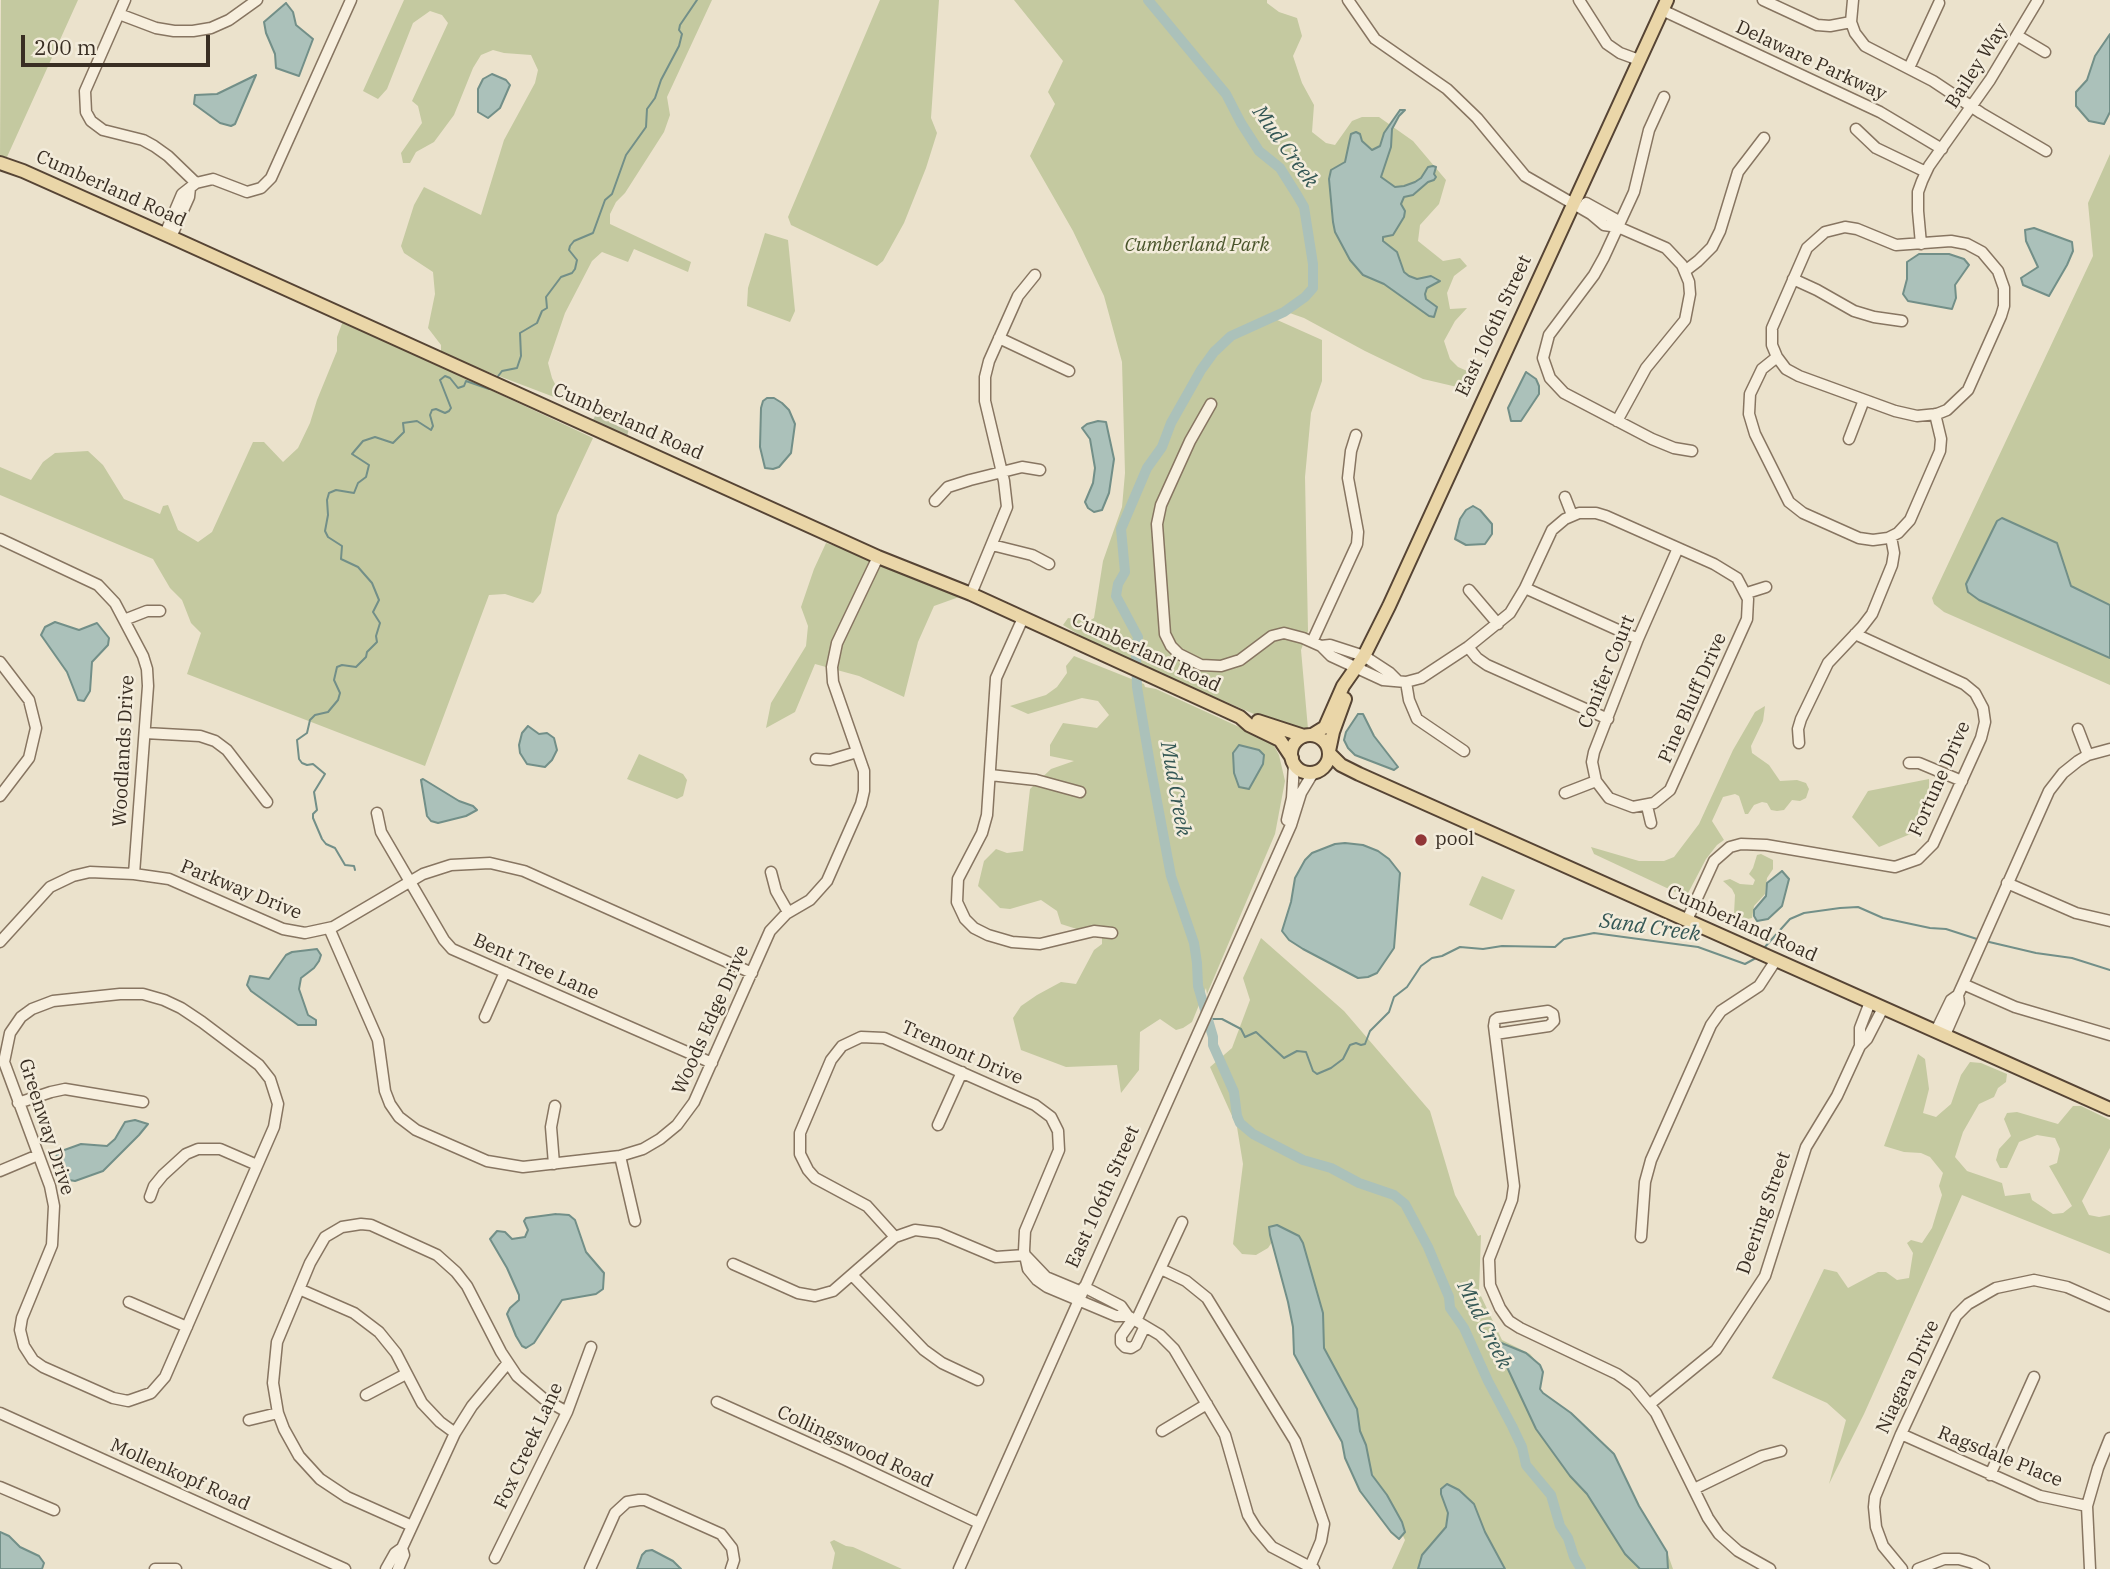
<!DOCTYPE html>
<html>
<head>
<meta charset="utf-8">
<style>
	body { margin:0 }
	#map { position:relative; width:2110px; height:1569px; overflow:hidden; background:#ebe2cc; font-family:"IBM Plex Serif",serif }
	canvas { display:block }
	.scale { position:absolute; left:21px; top:35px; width:189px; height:32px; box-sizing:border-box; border:4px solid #392e23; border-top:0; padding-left:9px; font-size:21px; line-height:24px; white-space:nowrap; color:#392e23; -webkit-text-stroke:5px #f3ecdb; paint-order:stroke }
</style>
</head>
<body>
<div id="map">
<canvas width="2110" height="1569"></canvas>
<div class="scale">200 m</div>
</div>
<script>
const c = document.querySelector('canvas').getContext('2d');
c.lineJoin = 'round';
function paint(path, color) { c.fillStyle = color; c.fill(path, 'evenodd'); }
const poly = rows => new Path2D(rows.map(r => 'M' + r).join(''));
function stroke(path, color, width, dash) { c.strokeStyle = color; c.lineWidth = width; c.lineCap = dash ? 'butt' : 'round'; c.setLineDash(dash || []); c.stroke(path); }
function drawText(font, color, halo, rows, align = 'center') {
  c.font = font + ' "IBM Plex Serif",serif'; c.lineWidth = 5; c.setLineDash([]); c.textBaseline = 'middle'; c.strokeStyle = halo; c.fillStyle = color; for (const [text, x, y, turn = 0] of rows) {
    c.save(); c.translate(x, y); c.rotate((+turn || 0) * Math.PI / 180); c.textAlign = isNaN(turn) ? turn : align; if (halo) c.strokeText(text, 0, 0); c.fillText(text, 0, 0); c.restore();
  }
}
const green = poly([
	[1,0,78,0,7,157,0,156],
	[404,0,712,0,667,97,670,115,664,132,625,193,616,202,610,214,610,224,691,262,688,272,634,249,628,262,602,252,592,261,565,313,548,363,552,378,561,396,575,405,441,354,441,345,428,328,435,294,433,272,404,253,401,246,414,205,424,187,481,215,504,140,535,83,538,70,531,55,504,53,493,50,481,55,473,68,454,115,434,142,416,152,410,163,403,163,401,153,422,123,418,106,412,101,448,23,442,15,430,11,413,23,387,89,378,99,363,91],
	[880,0,939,0,931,118,937,133,926,168,904,223,883,261,877,266,791,225,788,217],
	[1014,0,1267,0,1267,3,1279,12,1297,18,1302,36,1293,56,1302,83,1314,105,1312,132,1326,143,1335,145,1352,121,1362,117,1379,117,1413,141,1446,180,1439,204,1420,225,1418,241,1443,261,1460,258,1467,266,1454,276,1447,293,1450,309,1467,308,1455,321,1444,341,1450,359,1458,367,1472,373,1470,390,1423,379,1365,351,1304,318,1284,311,1275,319,1322,340,1322,381,1311,413,1305,477,1308,631,1301,650,1308,729,1291,730,1101,648,1063,625,1068,618,1089,621,1094,618,1103,561,1122,507,1125,473,1122,362,1104,296,1073,231,1030,156,1055,104,1048,92,1063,61],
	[2110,154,2110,685,1944,612,1934,604,1932,598,2093,256,2088,203],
	[765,233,788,240,795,311,790,322,747,306,748,288],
	[343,321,593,438,557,515,541,593,533,603,505,594,489,595,425,766,187,674,201,633,191,623,182,600,170,588,153,559,0,495,0,467,31,480,43,462,55,453,88,451,103,465,124,499,160,514,163,506,168,505,178,530,198,542,212,532,253,442,264,442,283,462,298,448,310,423,317,400,337,351,337,337],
	[826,543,861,554,905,575,959,597,934,606,918,642,904,697,859,676,815,664,795,712,766,728,771,703,806,646,808,626,801,607,814,569],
	[1074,656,1144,684,1145,687,1156,689,1272,742,1279,755,1285,781,1275,834,1207,994,1206,988,1192,1022,1183,1028,1176,1030,1160,1019,1140,1032,1139,1070,1121,1093,1117,1065,1066,1067,1021,1050,1013,1018,1021,1006,1037,995,1061,982,1076,984,1094,950,1102,944,1102,937,1061,924,1057,911,1041,900,1010,909,1000,908,978,886,984,861,996,849,1007,853,1023,851,1030,789,1051,769,1074,761,1050,756,1050,745,1063,723,1097,728,1109,715,1098,701,1082,698,1028,714,1010,706,1046,695,1057,687,1067,673,1066,666],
	[1765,706,1763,721,1751,746,1752,753,1769,765,1780,781,1797,780,1806,783,1809,789,1806,798,1800,801,1792,800,1784,810,1777,811,1771,810,1767,803,1762,802,1754,805,1748,814,1745,814,1739,796,1735,794,1723,797,1712,821,1724,840,1717,845,1706,859,1686,897,1594,854,1591,847,1639,861,1664,861,1674,857,1699,824,1733,750,1755,712],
	[639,754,683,774,687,780,683,796,677,799,627,779],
	[1929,779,1929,807,1913,833,1879,847,1852,817,1868,791],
	[1761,854,1773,860,1773,869,1767,878,1765,894,1754,906,1752,918,1743,920,1734,914,1735,895,1732,889,1723,881,1730,879,1740,884,1753,885,1755,880,1749,874,1753,868,1757,855],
	[1482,876,1515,890,1502,920,1469,905],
	[1261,938,1344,1011,1430,1111,1455,1195,1478,1236,1481,1235,1479,1292,1502,1340,1530,1354,1542,1368,1540,1389,1543,1393,1571,1413,1614,1454,1639,1506,1667,1552,1673,1569,1392,1569,1405,1540,1306,1338,1276,1236,1268,1248,1256,1255,1242,1254,1233,1244,1243,1164,1237,1127,1210,1067,1232,1048,1250,1000,1243,978],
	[1918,1054,1925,1059,1929,1089,1923,1113,1936,1117,1951,1104,1961,1075,1970,1062,1981,1063,2007,1074,2006,1082,1998,1088,1994,1097,1979,1104,1963,1132,1955,1157,1967,1171,2002,1183,2005,1196,2030,1193,2032,1200,2053,1214,2063,1213,2072,1206,2049,1166,2057,1163,2060,1149,2055,1138,2037,1135,2019,1142,2007,1168,2000,1168,1996,1160,1999,1149,2011,1136,2004,1119,2007,1113,2017,1112,2058,1124,2073,1106,2081,1106,2110,1120,2110,1148,2082,1201,2089,1215,2099,1217,2110,1215,2110,1254,1962,1195,1864,1414,1829,1484,1846,1420,1827,1403,1772,1378,1824,1269,1837,1272,1848,1288,1878,1272,1886,1272,1897,1280,1909,1278,1913,1253,1907,1243,1911,1240,1922,1243,1932,1228,1942,1195,1939,1186,1943,1173,1930,1157,1921,1153,1904,1152,1884,1146],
	[834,1540,846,1546,853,1547,902,1569,832,1569,835,1553,830,1542]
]);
const cemetery = poly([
	[601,404,631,418,627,437,592,422]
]);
const water = poly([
	[286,3,293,12,296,25,313,39,299,76,276,68,275,54,266,33,264,22,286,3],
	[2110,34,2110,112,2104,124,2089,121,2076,106,2076,92,2087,80,2095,56,2110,34],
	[492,74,506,80,510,85,500,108,488,118,478,112,478,89,483,79,492,74],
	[256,75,235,124,231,126,220,123,194,104,195,95,217,94,256,75],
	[1400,110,1405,110,1399,116,1392,129,1391,147,1381,177,1395,187,1404,186,1415,182,1421,178,1428,167,1433,166,1436,167,1434,174,1436,177,1434,180,1428,182,1413,195,1404,197,1401,204,1405,211,1404,217,1393,235,1383,237,1383,241,1397,252,1404,272,1409,276,1417,279,1431,276,1440,281,1427,288,1425,294,1426,299,1437,307,1434,317,1429,316,1384,284,1363,275,1350,260,1335,232,1333,222,1329,179,1331,170,1345,162,1351,134,1356,132,1360,134,1362,141,1372,150,1380,146,1384,133,1400,110],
	[2034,228,2072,242,2073,251,2067,265,2049,296,2023,285,2021,278,2038,267,2026,241,2025,230,2034,228],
	[1919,254,1949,254,1964,259,1969,265,1955,285,1956,298,1952,309,1908,301,1903,294,1907,279,1907,262,1919,254],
	[1526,372,1536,379,1539,386,1539,394,1521,421,1511,421,1508,408,1526,372],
	[767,398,774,398,782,403,789,410,795,424,791,453,779,467,773,469,765,468,760,447,761,408,763,401,767,398],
	[1098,421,1106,422,1114,459,1109,493,1102,510,1094,512,1088,508,1085,502,1093,483,1095,468,1090,439,1082,428,1087,424,1098,421],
	[1473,506,1480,510,1492,524,1492,534,1485,544,1466,545,1455,539,1460,519,1466,510,1473,506],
	[2002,518,2057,543,2071,586,2110,605,2110,658,1979,600,1968,592,1966,584,1997,521,2002,518],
	[55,622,79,630,97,623,109,638,108,645,92,662,90,691,84,701,78,700,67,672,41,635,45,627,55,622],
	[1358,714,1363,714,1374,736,1398,767,1394,770,1355,755,1348,748,1344,740,1346,732,1358,714],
	[528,726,539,734,547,733,554,738,557,750,552,760,545,767,527,764,520,753,519,745,522,733,528,726],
	[1239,745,1259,750,1264,755,1263,764,1249,789,1239,787,1234,773,1233,753,1239,745],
	[423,779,459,801,473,806,477,810,466,816,438,823,431,821,427,816,421,780,423,779],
	[1345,843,1363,845,1378,851,1389,859,1400,873,1394,948,1377,973,1368,977,1358,978,1303,949,1289,940,1282,931,1291,902,1295,878,1305,860,1312,853,1335,844,1345,843],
	[1782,871,1789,879,1782,906,1768,919,1757,921,1754,916,1754,910,1766,896,1767,883,1782,871],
	[317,949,321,955,319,961,314,968,301,978,299,989,308,1015,316,1020,316,1025,298,1025,251,991,247,985,250,976,269,979,286,955,292,952,317,949],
	[135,1120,148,1124,139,1135,103,1171,75,1181,69,1180,61,1175,56,1153,81,1144,107,1146,115,1139,125,1122,135,1120],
	[556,1214,569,1215,575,1220,586,1252,604,1273,603,1289,596,1294,562,1300,534,1343,526,1348,522,1346,516,1336,507,1314,510,1308,519,1300,519,1295,507,1268,490,1239,497,1231,505,1232,512,1239,525,1237,528,1230,524,1221,526,1218,556,1214],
	[1277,1225,1299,1236,1303,1243,1323,1313,1324,1348,1357,1409,1360,1431,1366,1445,1372,1475,1387,1495,1402,1522,1405,1532,1399,1539,1391,1532,1360,1491,1345,1458,1342,1442,1294,1354,1293,1327,1288,1302,1270,1235,1269,1227,1277,1225],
	[1499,1342,1526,1353,1540,1365,1543,1372,1540,1389,1543,1393,1571,1413,1614,1454,1639,1506,1667,1552,1668,1569,1640,1569,1625,1554,1587,1494,1570,1476,1536,1429,1499,1350,1499,1342],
	[1447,1484,1459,1490,1474,1504,1485,1532,1505,1569,1418,1569,1422,1555,1446,1527,1448,1513,1441,1494,1441,1489,1447,1484],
	[0,1532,9,1536,20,1547,39,1556,44,1563,42,1569,0,1569,0,1532],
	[652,1550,673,1561,681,1569,637,1569,642,1555,646,1551,652,1550]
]);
const stream = poly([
	[496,379,502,371,517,368,521,356,520,333,537,323,542,311,547,308,546,297,561,277,572,273,575,269,577,260,569,250,570,246,574,241,593,233,605,200,612,194,626,155,646,127,647,109,655,98,661,80,679,46,682,34,679,30,680,25,697,0],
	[355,870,354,866,345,865,335,848,326,844,322,839,313,818,313,814,317,810,314,792,325,774,313,764,307,765,302,763,299,759,297,740,307,733,310,720,315,715,328,712,338,700,340,693,334,680,337,667,342,665,356,667,366,657,367,652,377,642,376,636,380,623,373,612,379,600,372,583,358,567,341,559,342,546,328,537,325,531,328,515,327,500,329,493,336,490,354,493,358,483,366,477,369,465,352,454,363,441,375,437,393,443,404,432,403,423,417,421,431,430,433,426,430,415,432,410,436,409,445,413,449,411,451,408,440,380,445,376,450,378,458,388,464,386,466,381,489,389,491,387],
	[1985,941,2036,953,2072,958,2110,970],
	[1764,948,1790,919,1804,913,1840,908,1858,907,1883,918,1930,928,1946,929,1980,940],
	[1208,1019,1222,1019,1241,1029,1245,1037,1256,1032,1284,1058,1297,1051,1306,1052,1313,1071,1317,1074,1331,1068,1343,1059,1350,1045,1356,1043,1361,1045,1365,1044,1370,1031,1389,1012,1394,997,1407,987,1421,966,1432,958,1442,956,1460,947,1483,949,1502,946,1555,947,1564,939,1594,933,1698,947,1745,964,1756,958]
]);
const river = poly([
	[1148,0,1226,94,1241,123,1259,151,1280,168,1297,195,1304,207,1313,264,1313,288,1305,297,1284,312,1231,336,1214,352,1201,370,1171,423,1162,447,1147,468,1121,529,1125,572,1118,584,1116,596,1138,637,1136,655,1137,687,1150,764,1171,876,1194,943,1197,963,1198,986,1213,1037,1213,1045,1234,1092,1237,1116,1240,1123,1253,1134,1303,1160,1331,1168,1359,1183,1394,1195,1405,1204,1428,1247,1449,1297,1450,1308,1464,1328,1488,1381,1512,1426,1522,1447,1526,1465,1551,1495,1560,1526,1568,1538,1574,1557,1581,1569]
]);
const minor = poly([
	[125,0,85,91,86,112,91,121,103,130,143,140,154,146,168,156,196,183],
	[1348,0,1375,39,1447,89,1477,118,1525,176,1591,214,1604,225,1618,227,1666,248,1682,265,1689,282,1690,294,1685,320,1646,368,1617,421],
	[1579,0,1607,44,1620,53,1639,60],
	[1763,0,1817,25,1830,26,1851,22],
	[1853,0,1851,22,1855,33,1865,46,1933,81,1981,113,2046,151],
	[1662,10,1880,112,1942,149],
	[119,14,156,28,174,31,193,31,211,28,229,20,257,0],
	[2018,36,2045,52],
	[1909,68,1939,3],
	[1664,97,1649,130,1634,192,1604,257,1594,275,1549,335,1543,358,1550,378,1564,393,1652,439,1674,448,1692,451],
	[1856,129,1876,148,1926,172],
	[1586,203,1615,219,1618,227],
	[1845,227,1857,229,1896,245,1951,241,1967,244,1982,252,1998,271,2004,288,2004,306,2001,316,1968,390,1947,410,1937,414,1917,416,1895,411,1799,376,1786,369,1777,357,1772,345,1772,328,1807,248,1825,232,1845,227],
	[165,234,182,194,196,183,213,179,247,192,261,188,271,178,351,0],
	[171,237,189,197,190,188],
	[1921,244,1918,211,1918,192,1922,181,1929,166,1990,80,2038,0],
	[1685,271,1698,261,1712,247,1720,231,1738,172,1764,138],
	[1793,279,1817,290,1854,311,1874,317,1902,321],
	[999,338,1069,371],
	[1777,357,1762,369,1750,394,1749,414,1755,434,1789,502,1803,513,1859,538,1873,540,1888,538,1898,533,1910,520,1940,451,1941,439,1935,414],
	[1211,404,1190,441,1161,505,1157,524,1165,634,1171,646,1179,654,1201,665,1221,666,1240,660,1272,636,1284,633,1303,638,1321,646,1331,656,1383,680,1406,682,1421,678,1468,647,1510,613,1525,588,1552,530,1565,519,1579,513,1596,513,1606,516,1714,564,1737,578,1748,599,1747,619,1670,790,1654,803,1633,807,1609,798,1596,781],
	[1849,439,1864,400],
	[1565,497,1572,515],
	[935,501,948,487,970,480,1022,467,1040,470],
	[0,539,98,585,115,603,143,656,147,669,148,686,134,874],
	[992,545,1032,555,1049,564],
	[1525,588,1638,639],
	[1469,590,1498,624],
	[1747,593,1766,587],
	[971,594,1007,507,1004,481,985,401,985,377,989,361,1018,296,1035,275],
	[1023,618,996,678,987,815,982,833,958,879,957,902,965,919,974,928,988,935,1012,942,1040,944,1094,931,1112,933],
	[124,620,147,611,160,611],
	[1312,642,1357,544,1358,532,1348,478,1351,451,1356,435],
	[1321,646,1330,645,1364,656,1390,673,1398,681],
	[1468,647,1477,658,1487,665,1608,719],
	[0,662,29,700,36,728,29,758,0,796],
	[1406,682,1409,700,1417,719,1464,751],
	[2078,729,2088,755],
	[145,733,200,736,215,741,227,750,267,802],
	[1799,743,1798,729,1801,719,1828,663,1862,627,1872,614,1892,565,1894,553,1891,537],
	[816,759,830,760,857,752],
	[1909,763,1919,763,1962,781],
	[990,775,1036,780,1080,792],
	[1565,793,1596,781,1592,762,1594,752,1638,639,1678,548],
	[1647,806,1651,823],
	[377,813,381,832,444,940,452,949,712,1063],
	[1287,820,1292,798,1294,764],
	[771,872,776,891,788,912],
	[2007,883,2076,913,2110,921],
	[1687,920,1714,861,1730,847,1741,844,1766,845,1895,867,1918,859,1933,844,1981,738,1985,722,1983,708,1975,693,1964,684,1855,634],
	[329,928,378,1040,385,1091,390,1104,399,1117,416,1130,487,1161,523,1167,620,1156,643,1149,660,1139,677,1125,694,1102,770,931,786,914,810,900,827,881,861,804,864,791,864,771,833,682,832,667,837,643,878,557],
	[0,942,50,887,73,876,90,872,134,874,169,879,283,929,305,933,333,927,423,874,451,865,490,863,524,871,752,973],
	[1963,984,2015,1007,2110,1035],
	[120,994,143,994,164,1000,181,1008,202,1022,259,1065,270,1079,278,1104,274,1127,165,1377,151,1393,128,1401,113,1398,43,1367,33,1360,24,1346,20,1330,22,1318,52,1245,54,1206,50,1186,4,1062,10,1033,21,1017,32,1009,53,1001,120,994],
	[485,1017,505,972],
	[1936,1031,1951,1000,1958,995],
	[1495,1034,1549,1026,1554,1021,1553,1014,1548,1011,1498,1018,1495,1020,1494,1026,1514,1186,1512,1200,1489,1259,1490,1285,1500,1308,1509,1321,1520,1328,1617,1374,1634,1386,1656,1413,1708,1518,1719,1534,1738,1551,1770,1569],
	[1945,1035,1959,1003,1958,995,1963,984,2049,791,2063,773,2078,761,2088,755,2110,749],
	[1860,1046,1860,1028,1870,1002],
	[18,1103,51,1092,65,1089,143,1102],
	[938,1125,962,1072],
	[620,1156,635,1221],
	[554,1164,551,1127,555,1106],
	[0,1171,38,1155],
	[150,1197,154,1186,163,1175,186,1154,198,1149,220,1149,257,1165],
	[895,1237,867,1206,815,1178,808,1170,800,1154,800,1133,831,1060,842,1046,861,1037,884,1038,1035,1105,1051,1117,1058,1131,1059,1150,1025,1231,1024,1251,1028,1269,1037,1280,1047,1287,1116,1316,1128,1316],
	[1641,1237,1645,1182,1651,1160,1711,1025,1721,1011,1759,986,1776,960],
	[1025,1255,1046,1277,1082,1292],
	[733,1264,798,1293,815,1296,833,1291,895,1237,915,1230,939,1233,996,1257,1025,1255],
	[1161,1269,1186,1281,1207,1298,1295,1441,1324,1524,1321,1541,1310,1567],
	[853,1276,924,1350,942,1363,978,1380],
	[1084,1287,1121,1306,1128,1316,1160,1335,1174,1349,1225,1435,1248,1515,1256,1528,1272,1547,1314,1569],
	[299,1289,354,1313,379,1332,396,1353,422,1403,440,1422,455,1433],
	[129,1302,187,1327],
	[1133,1319,1121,1336,1121,1343,1125,1347,1131,1348,1136,1345,1145,1326],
	[1136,1321,1182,1222],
	[366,1395,406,1374],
	[717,1402,846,1460,979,1523],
	[1650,1404,1716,1350,1765,1276,1806,1147,1837,1096,1860,1046,1867,1039,1883,1008],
	[0,1413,345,1569],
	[249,1420,278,1413],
	[1162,1431,1207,1404],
	[1901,1434,2040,1496,2087,1506],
	[1990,1475,2034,1377],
	[0,1487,54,1510],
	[1694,1489,1762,1456,1781,1451],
	[412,1526,347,1497,320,1479,299,1456,284,1429,278,1413,273,1383,277,1342,310,1263,325,1237,342,1227,361,1224,371,1225,437,1255,456,1272,467,1286,501,1352,517,1376,544,1399,567,1412],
	[495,1558,567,1412,591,1347],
	[155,1569,176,1569],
	[386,1569,395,1553,402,1548,455,1433,472,1406,507,1364],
	[398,1569,404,1555,402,1548],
	[590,1569,615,1513,627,1502,639,1500,645,1500,721,1534,732,1548,734,1560,731,1569],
	[959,1569,1291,825,1301,793,1313,773],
	[1902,1569,1883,1546,1876,1527,1874,1507,1875,1497,1901,1434,1956,1316,1968,1304,1996,1288,2034,1280,2067,1287,2110,1306],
	[1918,1569,1944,1559,1959,1559,1973,1563,1984,1569],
	[2090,1569,2087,1506,2098,1468,2110,1438]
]);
const major = poly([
	[0,163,23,171,171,237,878,557,971,594,1240,717,1249,725,1280,740,1292,758],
	[1258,721,1304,736],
	[1312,735,1325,727,1343,686,1364,656,1389,606,1667,0],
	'1291 754a19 19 0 1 1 38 0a19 19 0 1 1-38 0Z',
	[1329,751,1333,732,1345,699],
	[1329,753,1341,765,1359,774,2110,1109]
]);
const markers = [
	[1421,840,7,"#913637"]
];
const streetNames = [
	["Delaware Parkway",1811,61,25],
	["Bailey Way",1977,66,-57],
	["Cumberland Road",111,189,24],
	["East 106th Street",1494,326,-65],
	["Cumberland Road",628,422,24],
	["Cumberland Road",1146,653,25],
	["Conifer Court",1607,672,-68],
	["Pine Bluff Drive",1693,698,-66],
	["Woodlands Drive",124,751,-87],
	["Fortune Drive",1940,779,-66],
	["Parkway Drive",241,890,22],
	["Cumberland Road",1742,924,24],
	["Bent Tree Lane",536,967,24],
	["Woods Edge Drive",711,1020,-66],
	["Tremont Drive",962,1053,24],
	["Greenway Drive",46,1127,72],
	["East 106th Street",1103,1197,-66],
	["Deering Street",1764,1213,-71],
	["Niagara Drive",1908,1377,-65],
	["Fox Creek Lane",529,1446,-65],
	["Collingswood Road",855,1447,25],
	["Ragsdale Place",2000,1457,22],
	["Mollenkopf Road",180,1475,24]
];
const parkNames = [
	["Cumberland Park",1197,246]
];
const poiNames = [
	["pool",1435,840]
];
const waterNames = [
	["Mud Creek",1285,147,54],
	["Mud Creek",1175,789,80],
	["Sand Creek",1650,928,8],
	["Mud Creek",1484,1325,63]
];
paint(green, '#c4c9a0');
paint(cemetery, '#bbbf9e');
paint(water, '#abc1ba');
stroke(water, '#728f88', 2);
stroke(stream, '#728f88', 2);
stroke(river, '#abc1ba', 10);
stroke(minor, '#877561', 13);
stroke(major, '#564434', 16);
stroke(minor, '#f7efde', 10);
stroke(major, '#ead6a8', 12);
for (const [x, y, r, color] of markers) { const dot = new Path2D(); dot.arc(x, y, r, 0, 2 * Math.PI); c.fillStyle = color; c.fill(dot); stroke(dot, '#f3ecdb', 2.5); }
drawText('19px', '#392e23', '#f3ecdb', streetNames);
drawText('italic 19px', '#49542b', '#f3ecdb', parkNames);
drawText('19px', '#392e23', '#f3ecdb', poiNames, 'left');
drawText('italic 21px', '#345755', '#f3ecdb', waterNames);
</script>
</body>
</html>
